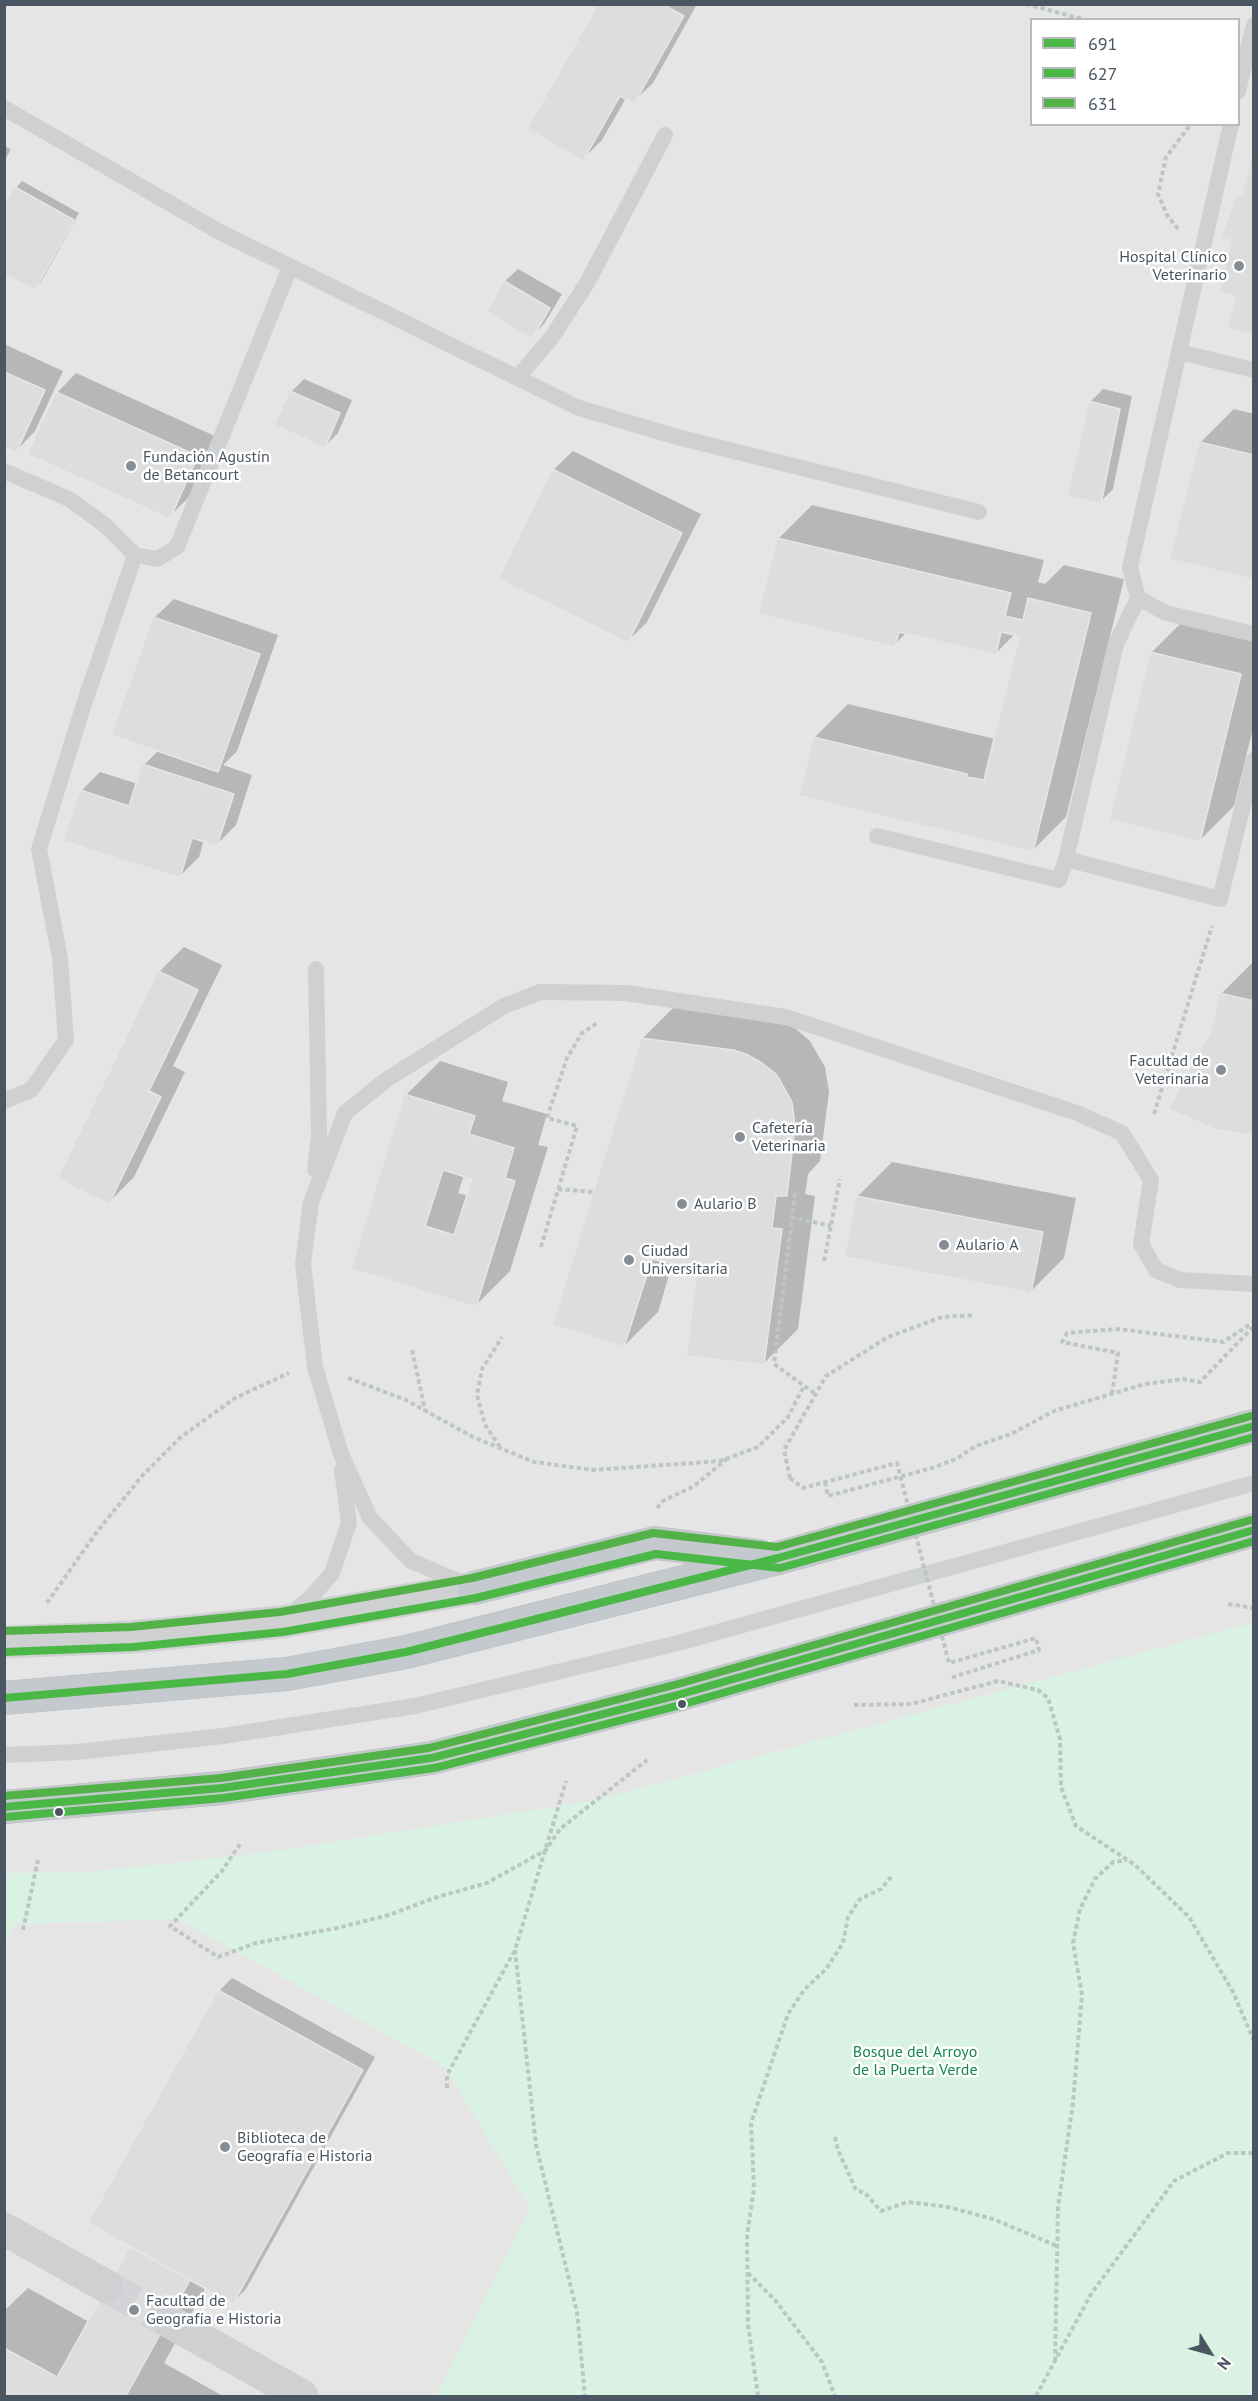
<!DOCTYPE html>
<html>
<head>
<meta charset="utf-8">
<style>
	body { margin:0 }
	#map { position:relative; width:1258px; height:2401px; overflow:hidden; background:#f4f4f4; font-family:"PT Sans",sans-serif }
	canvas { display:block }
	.frame { position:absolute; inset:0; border:6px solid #4a5661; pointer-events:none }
	.legend { position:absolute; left:1030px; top:18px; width:210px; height:108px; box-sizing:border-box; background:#fff; border:2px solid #b7bbc0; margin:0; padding:8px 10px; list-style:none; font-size:18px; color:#4a5661 }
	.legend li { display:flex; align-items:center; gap:12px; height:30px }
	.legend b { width:30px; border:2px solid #b7bbc0 }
	.north { position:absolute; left:1180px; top:2323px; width:60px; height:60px; -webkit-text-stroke:4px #fff; paint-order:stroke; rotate:127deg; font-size:16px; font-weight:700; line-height:24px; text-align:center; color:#4a5661 }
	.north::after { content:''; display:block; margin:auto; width:21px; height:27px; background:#4a5661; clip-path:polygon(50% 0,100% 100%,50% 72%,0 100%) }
</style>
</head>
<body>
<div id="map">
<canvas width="1258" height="2401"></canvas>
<div class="frame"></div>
<ul class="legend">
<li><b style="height:8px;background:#4ab747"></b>691</li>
<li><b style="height:8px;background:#4ab747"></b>627</li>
<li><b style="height:8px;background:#53b247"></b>631</li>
</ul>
<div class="north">N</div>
</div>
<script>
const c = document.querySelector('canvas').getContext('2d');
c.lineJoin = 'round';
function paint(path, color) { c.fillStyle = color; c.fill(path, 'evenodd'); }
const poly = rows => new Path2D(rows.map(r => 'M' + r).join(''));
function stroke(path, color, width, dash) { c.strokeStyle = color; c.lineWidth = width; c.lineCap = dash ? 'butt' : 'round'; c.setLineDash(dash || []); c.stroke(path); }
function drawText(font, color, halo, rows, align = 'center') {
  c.font = font + ' "PT Sans",sans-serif'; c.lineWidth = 5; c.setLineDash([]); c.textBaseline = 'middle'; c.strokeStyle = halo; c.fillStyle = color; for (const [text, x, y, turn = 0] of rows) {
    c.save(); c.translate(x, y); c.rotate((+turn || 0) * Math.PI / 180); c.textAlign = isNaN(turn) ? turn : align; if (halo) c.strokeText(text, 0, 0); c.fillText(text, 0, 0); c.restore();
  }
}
const education = poly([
	[5,5,1253,5,1253,2396,5,2396],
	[1032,20,1238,20,1238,124,1032,124]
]);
const green = poly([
	[1253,1623,1253,2396,440,2396,437,2394,530,2208,445,2067,178,1919,16,1924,5,1944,5,1873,88,1872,256,1854,593,1801]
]);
const shadow = poly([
	[600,4,697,4,653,83,633,102,626,98,602,140,583,159],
	[4,146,11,149,4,161],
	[22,181,79,213,41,282,34,289,16,188],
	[518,269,562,294,544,324,531,337,488,311,505,281],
	[4,344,63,371,35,431,16,451,4,446],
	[76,373,217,437,188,498,169,517,57,393],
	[304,379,352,400,338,433,325,446,276,425,291,392],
	[1103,389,1132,396,1113,489,1100,502,1090,402],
	[1234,409,1254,414,1254,578,1200,443],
	[573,451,701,514,647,622,628,641,553,470],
	[812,505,1044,560,1038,582,1045,584,1064,565,1124,579,1066,817,1032,851,814,738,848,704,995,739,1020,635,1015,634,996,653,907,632,894,645,778,539],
	[174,599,278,635,237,751,223,765,252,775,236,825,217,844,204,840,199,857,179,877,81,791,100,772,138,784,144,765,159,750,154,618],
	[1185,619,1254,636,1254,724,1234,806,1200,840,1151,653],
	[184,947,222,965,173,1066,185,1072,134,1177,109,1202,59,1178,159,972],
	[1254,961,1254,1134,1212,1032,1221,994],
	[676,1005,768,1016,796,1029,810,1041,825,1067,829,1092,820,1161,808,1174,805,1194,815,1196,798,1329,764,1363,699,1268,673,1262,658,1312,624,1346,642,1039],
	[440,1061,508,1082,502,1101,547,1114,538,1145,548,1147,510,1271,476,1305,353,1268,406,1095],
	[464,1175,474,1178,468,1196,458,1193],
	[892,1162,1076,1198,1064,1258,1030,1292,846,1256,858,1196],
	[232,1978,375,2057,246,2289,233,2302,206,2287,164,2363,223,2396,4,2396,4,2311,28,2288,89,2322,131,2247,219,1991]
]);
const building = poly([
	[598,4,662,4,684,16,634,104,620,96,583,161,527,129,598,4],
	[1254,147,1254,335,1227,328,1235,296,1219,292,1231,241,1220,238,1237,194,1242,194,1254,147],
	[15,187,74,220,35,290,4,274,4,205,15,187],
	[504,281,550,308,532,339,486,312,504,281],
	[4,372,45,390,16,453,4,447,4,372],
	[290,391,340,413,325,448,274,425,290,391],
	[56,392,198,456,170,519,27,454,56,392],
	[1089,401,1120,409,1101,504,1067,496,1089,401],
	[1199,442,1254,455,1254,580,1169,559,1199,442],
	[552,469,682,533,628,643,498,579,552,469],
	[777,538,1011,593,1005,616,1023,620,1028,598,1091,613,1033,852,799,796,813,737,967,774,967,777,984,780,1019,636,1001,632,996,655,899,632,895,647,758,614,777,538],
	[153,617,260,654,218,772,111,735,153,617],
	[1150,652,1241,674,1200,842,1109,820,1150,652],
	[142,764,234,794,217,846,192,838,180,878,63,841,80,790,129,806,142,764],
	[158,971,198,990,149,1091,161,1097,109,1204,57,1179,158,971],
	[1219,993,1254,1001,1254,1136,1214,1129,1168,1109,1211,1031,1219,993],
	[641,1038,733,1050,746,1054,762,1063,777,1075,792,1102,795,1127,787,1196,776,1196,772,1228,782,1229,764,1365,686,1356,697,1269,652,1259,624,1347,552,1325,641,1038],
	[404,1094,475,1116,469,1134,514,1148,505,1178,515,1181,476,1307,351,1269,404,1094],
	[443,1170,472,1179,454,1235,425,1226,443,1170],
	[856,1196,1043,1232,1031,1293,844,1257,856,1196],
	[218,1990,363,2070,233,2304,88,2223,218,1990],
	[130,2246,190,2280,126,2396,4,2396,4,2348,57,2377,130,2246]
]);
const minorTunnel = poly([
	[106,2286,170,2322]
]);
const path = poly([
	[1026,4,1086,20],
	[1178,229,1167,215,1158,194,1166,157,1191,124],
	[1154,1114,1212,926],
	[558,1189,593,1192],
	[795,1193,774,1364,814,1393],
	[791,1217,831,1226],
	[541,1247,577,1126,547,1118,567,1058,582,1033,599,1022],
	[824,1261,840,1179],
	[412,1350,425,1410],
	[348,1378,406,1400,473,1437,534,1462,593,1470,720,1461,758,1447,788,1417,804,1386],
	[1112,1394,1118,1353,1062,1342,1067,1333,1118,1329,1223,1342,1254,1322],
	[500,1447,485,1425,477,1395,482,1369,502,1337],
	[790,1478,784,1450,826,1376,888,1337,942,1317,975,1315],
	[825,1482,828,1496,932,1468,956,1459,976,1446,1011,1434,1054,1411,1145,1384,1183,1379,1200,1382,1254,1326],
	[657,1508,663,1501,694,1486,728,1458],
	[47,1603,96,1533,143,1475,181,1437,235,1398,289,1373],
	[1228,1604,1254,1608],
	[854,1705,911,1704,998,1681,1038,1690,1048,1698,1060,1739,1061,1787,1076,1826,1135,1865,1189,1917,1233,1992,1254,2041],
	[240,1844,222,1871,170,1926,218,1957,256,1943,337,1928,389,1915,434,1898,487,1883,546,1850,560,1829,647,1760],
	[23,1930,38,1860],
	[515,1950,536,2145,577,2312,585,2396],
	[447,2088,447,2075,515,1950,566,1781],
	[835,2137,838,2150,856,2190,865,2193,881,2211,908,2202,948,2207,993,2219,1057,2246],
	[748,2273,775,2300,822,2362,835,2396],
	[1055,2361,1058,2207,1073,2103,1082,1995,1073,1943,1080,1909,1095,1879,1113,1862,1127,1860],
	[758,2396,748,2325,747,2236,754,2188,751,2123,788,2014,804,1990,826,1969,843,1943,848,1917,860,1899,881,1889,892,1876],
	[1036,2396,1091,2294,1174,2181,1228,2153,1254,2153]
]);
const service = poly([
	[1238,91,1254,25],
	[4,108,218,231,579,408,677,437,979,512],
	[1231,124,1130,567,1138,598,1166,613,1254,634],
	[1179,352,1254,370],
	[518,377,552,337,587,283,665,135],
	[4,471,69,499,105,525,135,555],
	[877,836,1059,880,1066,859,1116,644,1138,598],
	[1066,859,1220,899,1254,760],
	[4,1101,31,1090,66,1040,60,958,39,849,84,704,135,555,157,559,177,547,290,267],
	[315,1169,319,1136,316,969],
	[465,1584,411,1561,370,1518,341,1454,315,1367,303,1264,311,1202,345,1113,386,1080,504,1006,540,992,626,993,786,1017,1077,1113,1122,1133,1151,1180,1141,1244,1156,1270,1180,1280,1254,1284],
	[290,1615,314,1594,332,1573,349,1523,342,1470],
	[4,1755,77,1752,223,1736,415,1706,678,1643,1254,1483]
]);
const minor = poly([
	[4,1642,132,1637,281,1622,474,1588],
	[4,2229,106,2286],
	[170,2322,302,2396]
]);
const trunk = poly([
	[474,1588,655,1543,759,1556],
	[4,1698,287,1674,406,1652,778,1558,1254,1426],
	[4,1807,222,1788,431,1758,681,1694,1254,1530]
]);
const pathBridge = poly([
	[790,1478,803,1488,897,1463,949,1663,1036,1638,1039,1650,950,1678]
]);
const bus1 = poly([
	[4,1698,287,1674,406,1652,778,1558,1254,1426],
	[4,1807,222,1788,431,1758,681,1694,1254,1530]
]);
const bus2 = poly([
	[4,1652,133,1647,283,1632,476,1598,656,1554,780,1568,1254,1437],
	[5,1817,223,1798,434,1768,684,1704,1254,1541]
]);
const bus3 = poly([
	[4,1631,131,1627,280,1612,472,1578,653,1533,777,1547,1251,1416],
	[4,1796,221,1778,429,1748,678,1684,1251,1520]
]);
const markers = [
	[1239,266,6,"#868d94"],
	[131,466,6,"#868d94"],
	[1221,1070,6,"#868d94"],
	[740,1137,6,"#868d94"],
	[682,1204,6,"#868d94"],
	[944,1245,6,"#868d94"],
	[629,1260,6,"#868d94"],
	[682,1704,5,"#4a5661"],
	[59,1812,5,"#4a5661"],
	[225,2147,6,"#868d94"],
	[134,2310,6,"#868d94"]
];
const poiNames = [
	["Hospital Clínico",1227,257,"right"],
	["Veterinario",1227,275,"right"],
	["Fundación Agustín",143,457],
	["de Betancourt",143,475],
	["Facultad de",1209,1061,"right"],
	["Veterinaria",1209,1079,"right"],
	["Cafetería",752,1128],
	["Veterinaria",752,1146],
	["Aulario B",694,1204],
	["Aulario A",956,1245],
	["Ciudad",641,1251],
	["Universitaria",641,1269],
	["Biblioteca de",237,2138],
	["Geografía e Historia",237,2156],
	["Facultad de",146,2301],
	["Geografía e Historia",146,2319]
];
const parkNames = [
	["Bosque del Arroyo",915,2052],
	["de la Puerta Verde",915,2070]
];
paint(education, '#e6e5e6');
paint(green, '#d9f2e3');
paint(shadow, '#0003');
paint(building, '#ddddde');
stroke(building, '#e5e6e7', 1.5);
stroke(minorTunnel, '#d2d4d7', 33, [33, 16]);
stroke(trunk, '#b9bec3', 34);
stroke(path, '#bcc7c4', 4, [4.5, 3]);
stroke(service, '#ced0d2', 16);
stroke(minor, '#ced0d2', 33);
stroke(trunk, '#c4c9cd', 33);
stroke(pathBridge, '#bcc7c4', 4, [4.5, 3]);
stroke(bus1, '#4ab747', 8);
stroke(bus2, '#4ab747', 8);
stroke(bus3, '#53b247', 8);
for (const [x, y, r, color] of markers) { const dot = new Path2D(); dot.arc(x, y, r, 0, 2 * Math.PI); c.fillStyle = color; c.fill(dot); stroke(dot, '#fff', 2); }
drawText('16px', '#4a5661', '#fff', poiNames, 'left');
drawText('16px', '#17864f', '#fff', parkNames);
</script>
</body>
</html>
